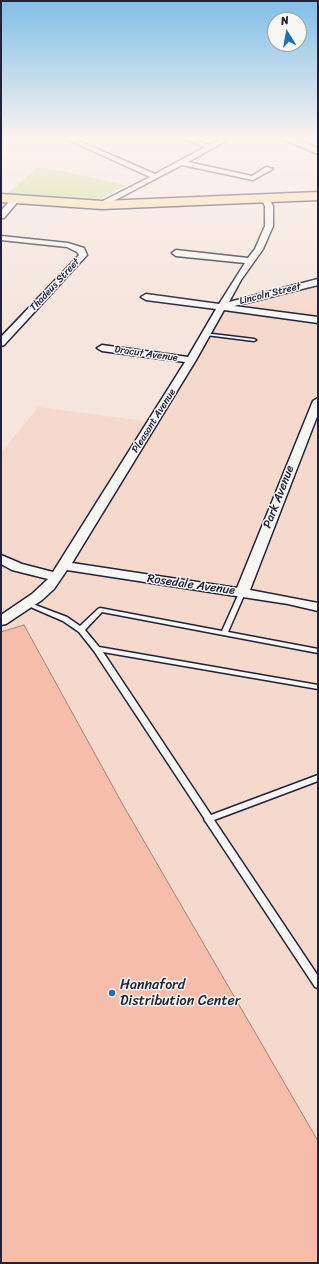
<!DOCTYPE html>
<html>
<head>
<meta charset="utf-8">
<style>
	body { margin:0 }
	#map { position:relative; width:319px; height:1264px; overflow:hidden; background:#f6e5dc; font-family:Sriracha,sans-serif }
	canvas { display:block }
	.frame { position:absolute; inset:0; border:2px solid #22223b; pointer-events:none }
	.north { position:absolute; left:267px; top:12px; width:40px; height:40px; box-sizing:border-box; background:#f6f6f2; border:1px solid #a1a1a9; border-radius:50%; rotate:349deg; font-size:11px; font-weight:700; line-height:16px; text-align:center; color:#22223b }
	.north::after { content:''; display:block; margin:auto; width:14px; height:18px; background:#1f6fb2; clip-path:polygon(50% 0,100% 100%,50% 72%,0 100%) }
</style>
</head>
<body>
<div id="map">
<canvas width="319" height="1264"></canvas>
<div class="frame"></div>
<div class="north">N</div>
</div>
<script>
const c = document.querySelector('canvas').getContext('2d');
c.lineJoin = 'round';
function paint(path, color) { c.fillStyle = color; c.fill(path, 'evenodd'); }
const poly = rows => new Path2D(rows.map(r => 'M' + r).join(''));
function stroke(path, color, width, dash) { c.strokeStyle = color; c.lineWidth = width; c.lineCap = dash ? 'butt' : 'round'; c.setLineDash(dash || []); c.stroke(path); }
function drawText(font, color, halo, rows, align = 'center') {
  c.font = font + ' Sriracha,sans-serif'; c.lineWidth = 3; c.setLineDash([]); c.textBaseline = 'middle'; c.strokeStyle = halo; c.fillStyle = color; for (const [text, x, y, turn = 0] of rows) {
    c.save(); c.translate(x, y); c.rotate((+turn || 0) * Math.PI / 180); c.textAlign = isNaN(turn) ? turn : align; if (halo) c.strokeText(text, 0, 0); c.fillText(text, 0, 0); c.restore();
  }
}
const built = poly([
	[318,282,318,1263,1,1263,1,453,38,407,152,422,222,306]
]);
const green = poly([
	[37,167,62,171,125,185,96,201,6,195]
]);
const building = poly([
	[24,625,123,805,318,1141,318,1263,1,1263,1,632,24,625]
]);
const lane = poly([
	[204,333,254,339,256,340,254,341,206,335,204,335,204,333],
	[242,591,245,593,228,632,318,649,318,653,102,612,85,630,99,647,318,685,318,689,103,652,211,815,318,775,318,781,214,820,318,976,318,988,315,987,206,822,205,821,204,818,94,651,79,632,63,621,26,605,25,604,26,603,30,603,67,617,80,626,98,609,100,608,222,631,239,593,242,591]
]);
const street = poly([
	[1,138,5,138,1,140,1,138],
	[64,138,72,138,155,174,205,147,181,138,190,138,210,145,223,138,231,138,188,162,252,176,266,167,273,169,253,180,182,165,102,207,99,207,99,203,150,177,64,138],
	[13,197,20,199,4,218,1,218,1,211,13,197],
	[262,197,268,197,273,206,273,226,263,249,241,280,229,302,318,279,318,285,234,306,318,317,318,323,224,310,196,360,72,563,237,588,313,401,318,398,318,414,250,590,318,603,318,611,288,604,67,570,54,589,42,600,6,624,1,625,1,615,32,594,48,579,12,570,1,564,1,555,22,564,53,572,185,362,102,351,97,348,102,345,188,357,216,309,146,300,141,297,146,294,219,304,245,263,176,256,172,253,176,250,248,258,255,249,265,226,265,206,261,199,262,197],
	[1,236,68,243,84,248,87,255,4,345,1,346,1,337,79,255,77,252,67,247,1,240,1,236]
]);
const secondary = poly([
	[280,138,293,138,318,148,318,154,280,138]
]);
const primary = poly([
	[318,192,318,200,102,209,1,202,1,194,102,201,318,192]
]);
const markers = [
	[112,993,4,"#1f6fb2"]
];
const farStreetnames = [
	["Thadeus Street",55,285,-47],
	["Lincoln Street",270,294,-14],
	["Dracut Avenue",146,354,8],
	["Pleasant Avenue",154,421,-58]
];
const streetNames = [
	["Park Avenue",279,497,-69],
	["Rosedale Avenue",191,585,8]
];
const nearPoinames = [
	["Hannaford",120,985],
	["Distribution Center",120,1001]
];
paint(built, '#f6d9cd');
paint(green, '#c8dd92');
paint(building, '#f5bdaa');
stroke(building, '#ac8477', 1);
stroke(lane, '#22223b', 3);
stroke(street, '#22223b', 3);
stroke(secondary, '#22223b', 3);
stroke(primary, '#22223b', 3);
paint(lane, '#f6f6f2');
paint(street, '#f6f6f2');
paint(secondary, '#f6f6f2');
paint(primary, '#faddab');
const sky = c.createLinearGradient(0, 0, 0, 315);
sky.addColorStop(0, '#80bee7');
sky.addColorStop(0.44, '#fbf3ef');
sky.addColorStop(1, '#fbf3ef00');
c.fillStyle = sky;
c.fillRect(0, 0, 319, 315);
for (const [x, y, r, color] of markers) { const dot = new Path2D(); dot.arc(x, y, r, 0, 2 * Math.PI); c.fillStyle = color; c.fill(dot); stroke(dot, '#f6f6f2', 1.5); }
drawText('10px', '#22223b', '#f6f6f2', farStreetnames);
drawText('12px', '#22223b', '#f6f6f2', streetNames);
drawText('14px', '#22223b', '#f6f6f2', nearPoinames, 'left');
</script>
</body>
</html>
